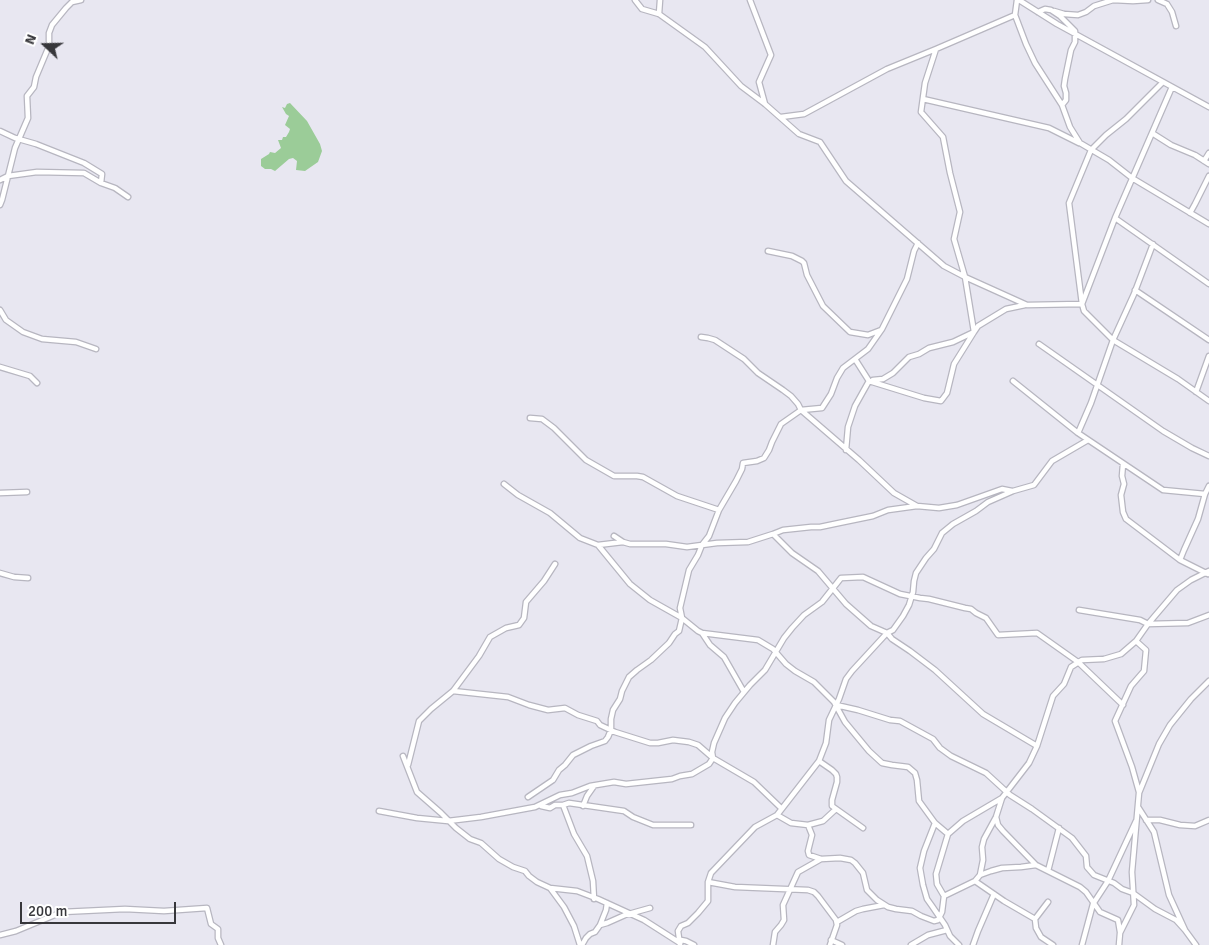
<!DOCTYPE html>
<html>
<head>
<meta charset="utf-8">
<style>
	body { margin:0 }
	#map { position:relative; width:1209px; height:945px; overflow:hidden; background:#e8e7f1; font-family:Signika,sans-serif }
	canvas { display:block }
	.north { position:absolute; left:20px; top:20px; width:50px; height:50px; -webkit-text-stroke:4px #fff; paint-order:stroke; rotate:291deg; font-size:14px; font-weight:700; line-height:20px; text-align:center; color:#37373b }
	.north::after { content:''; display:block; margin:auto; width:18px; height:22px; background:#37373b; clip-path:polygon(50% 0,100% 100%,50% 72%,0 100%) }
	.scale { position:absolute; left:20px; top:902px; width:156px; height:22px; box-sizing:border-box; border:2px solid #37373b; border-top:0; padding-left:6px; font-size:15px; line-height:18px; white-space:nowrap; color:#37373b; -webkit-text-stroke:4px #fff; paint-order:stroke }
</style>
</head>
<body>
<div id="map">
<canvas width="1209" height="945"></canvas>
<div class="north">N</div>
<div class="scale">200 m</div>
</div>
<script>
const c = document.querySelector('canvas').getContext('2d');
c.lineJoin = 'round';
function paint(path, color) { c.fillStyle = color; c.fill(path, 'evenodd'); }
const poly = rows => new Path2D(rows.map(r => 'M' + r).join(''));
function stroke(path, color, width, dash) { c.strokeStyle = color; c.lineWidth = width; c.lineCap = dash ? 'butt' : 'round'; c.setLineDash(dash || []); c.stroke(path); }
const green = poly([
	[290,103,307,121,320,144,322,151,318,162,305,171,296,170,297,161,293,158,289,159,275,171,271,169,265,169,261,166,261,159,269,154,270,152,275,153,281,148,278,140,282,140,283,137,286,137,289,132,290,129,285,125,289,116,286,114,282,107,285,108,287,104]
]);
const minor = poly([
	[635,0,642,9,659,14,705,47,741,86,765,104,799,134,820,142,846,181,944,266,965,277,1027,305,1082,304,1069,203,1091,150,1106,135,1126,119,1163,82],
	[750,0,771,55,759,82,765,104],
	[1017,0,1015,15,1026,44,1035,63,1062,105,1070,127,1080,143,1109,160,1132,178,1209,224],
	[1019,0,1057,24,1209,107],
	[1158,0,1167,4,1172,12,1176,26],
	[1054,11,1064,14,1078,15,1086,12,1094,6,1113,0,1133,1,1148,0],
	[1038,12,1045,9,1051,10,1060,16,1075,31,1075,42,1071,50,1065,79,1064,86,1066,93,1066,100,1062,105],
	[659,14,660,0],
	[1172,87,1115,218,1082,304,1084,311,1113,340,1178,379,1209,401],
	[923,99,1049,128,1079,143],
	[781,117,804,114,887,69,936,49,1015,15],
	[0,131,15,138,36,144,84,163,102,174,101,183],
	[1152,133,1171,145,1195,155,1209,164],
	[1204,161,1209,153],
	[0,180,8,176,37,172,84,173,101,183,115,188,128,197],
	[0,205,2,200,15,148,28,118,27,96,34,87,36,77,49,46,49,33,52,25,66,8,72,2,81,0],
	[1190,213,1195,204,1209,176],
	[1115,218,1209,284],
	[768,251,792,256,802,261,804,263,807,275,823,306,850,332,868,335,881,330],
	[1135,290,1209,340],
	[0,310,6,320,23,332,42,339,76,342,96,349],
	[701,337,708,338,715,340,744,359,758,373,783,390,791,396,798,404,801,410,859,460,894,493,917,506],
	[1039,344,1163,431,1192,448,1209,456],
	[855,359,869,381,924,398,941,401,947,393,954,364,974,332,965,277,954,239,960,212,950,173,943,137,921,112,925,83,936,49],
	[0,367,30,376,37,383],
	[873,380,883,379,893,373,909,357,919,354,929,348,953,342,974,332,978,326,1006,309,1025,305],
	[1013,381,1078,433,1163,490,1205,494],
	[1196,392,1209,356],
	[530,418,542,419,554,428,586,460,614,476,637,476,643,477,677,496,719,510],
	[1078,433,1091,403,1113,340,1134,294,1153,244],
	[846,450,848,427,855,406,869,381],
	[1123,464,1122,476,1124,484,1121,495,1123,512,1126,519,1180,560,1208,574],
	[504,484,518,495,550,513,580,538,598,545,630,584,650,600,682,618,698,631,702,633,710,645,724,657,744,692],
	[0,493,27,492],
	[773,534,783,530,811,527,820,527,839,523,873,516,888,510,917,506,939,508,957,505,1002,489,1012,491],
	[614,536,623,542,630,544,666,544,687,547,717,543,748,542,773,534,792,553,818,571,846,604,871,626,887,633,892,639,910,651,935,670,983,714,1037,746],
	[598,545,623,542],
	[1180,560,1184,550,1198,519,1205,494,1209,486],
	[0,573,14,577,28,578],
	[1079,610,1140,620,1148,624,1188,623,1209,615],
	[702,633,758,640,773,649,786,664,795,671,814,682,834,702,845,722,869,751,882,763,892,765,908,767,915,773,917,780,919,801,935,823,948,834],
	[1136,641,1146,650,1144,671,1131,686,1115,721,1132,767,1139,792],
	[453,691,508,697,529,705,548,710,565,708,578,715,597,721,600,725,615,732,650,743,658,743,673,740,689,742,698,745,713,758,754,782,781,808],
	[836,705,858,710,890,720,900,721,933,739,940,748,951,756,986,773,1010,795,1032,809,1072,838,1086,856,1087,867,1094,875,1114,883,1122,889,1133,893,1155,909,1176,920,1185,930],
	[403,756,417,792,441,813,456,828,470,839,481,843,499,859,513,867,525,871,529,876,537,882,550,888,564,907,574,926,580,945],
	[819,761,832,770,836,774,837,777,837,782,832,800,832,806,863,828],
	[408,765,419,721,431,709,453,691,479,656,490,637,506,628,519,625,524,618,526,602,544,581,555,564],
	[528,797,553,780,559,770,565,765,573,755,591,746,605,741,608,737,611,730,611,719,613,710,620,699,622,691,629,677,637,670,651,660,669,643,675,634,679,631,682,618,680,608,689,570,698,555,702,545,709,536,719,510,736,481,742,469,743,463,757,461,764,458,769,450,772,442,781,424,801,410,822,408,831,394,837,378,843,368,868,349,882,329,907,279,914,251,918,243],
	[563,805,569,803,624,811,633,817,653,825,691,825],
	[541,806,550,808,555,805,563,805,574,834,587,856,593,881,594,899],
	[583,806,587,796,594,786],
	[1138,807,1154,832,1169,895,1185,930,1196,945],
	[379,811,417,818,448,821,481,817,535,807,560,795,572,793,590,786,614,782,626,784,672,779,680,776,692,774,709,764,713,758,712,752,714,743,725,718,735,703,750,685,765,670,784,638,792,628,804,615,822,602,841,578,863,577,900,594,920,598,929,599,965,608,971,609,976,613,986,618,998,635,1037,633,1078,662,1123,705],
	[777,815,791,823,808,825,823,821,836,809],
	[996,817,998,825,1003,831,1036,865,1048,871,1059,828],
	[1146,820,1160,820,1180,825,1195,826,1209,820],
	[935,823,924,851,920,868,923,885,927,899,932,906,945,925,950,936,959,945],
	[808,825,812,835,808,851,809,855,821,859,840,858,851,860,855,863,863,873,867,890,877,900,888,907,896,909,912,911,921,916,934,921,938,920,942,912,944,896,937,884,936,874,948,834,963,821,1002,798,1029,763,1037,746,1053,696,1064,684,1071,667,1082,660,1104,659,1121,654,1136,641,1148,624,1177,590,1191,580,1209,571],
	[1048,871,1080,887,1086,892,1100,912,1118,920,1120,932],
	[980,875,983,860,982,847,984,839,996,817,1002,798],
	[975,881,1004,901,1035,919,1036,928,1041,937,1053,945],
	[708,882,735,887,808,890,814,892,818,896,836,920,837,925,830,945],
	[550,888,577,891,598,899,644,920,680,943],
	[944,896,975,881,980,875,991,871,1002,868,1021,867,1036,865],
	[1035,919,1048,902],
	[837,922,856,911,863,909,884,905],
	[600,925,606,910,607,903],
	[0,935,16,931,62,912,125,909,164,911,207,908,211,924,218,929,218,938,221,945],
	[831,940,842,945],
	[680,944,681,940,686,941,694,945],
	[582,945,586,938,590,934,595,932,600,925,607,923,625,915,650,908],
	[680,945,678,931,681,926,688,923,698,913,708,901,708,882,711,873,755,827,777,815,819,761,826,743,829,720,839,699,846,679,852,671,887,633,893,630,903,616,909,605,913,592,914,581,916,573,926,558,934,549,942,533,953,524,976,511,988,502,1013,491,1034,485,1052,461,1088,440],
	[773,945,775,932,781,925,784,920,783,905,798,872,821,859],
	[911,945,928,935,947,930],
	[973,945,978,931,994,894],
	[1082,945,1093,904,1108,881,1136,821],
	[1119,945,1120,933,1134,905,1132,872,1139,793,1159,744,1170,725,1191,699,1209,681]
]);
paint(green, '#9bcc98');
stroke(minor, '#b7b6c0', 7);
stroke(minor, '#fff', 4.5);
</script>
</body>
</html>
